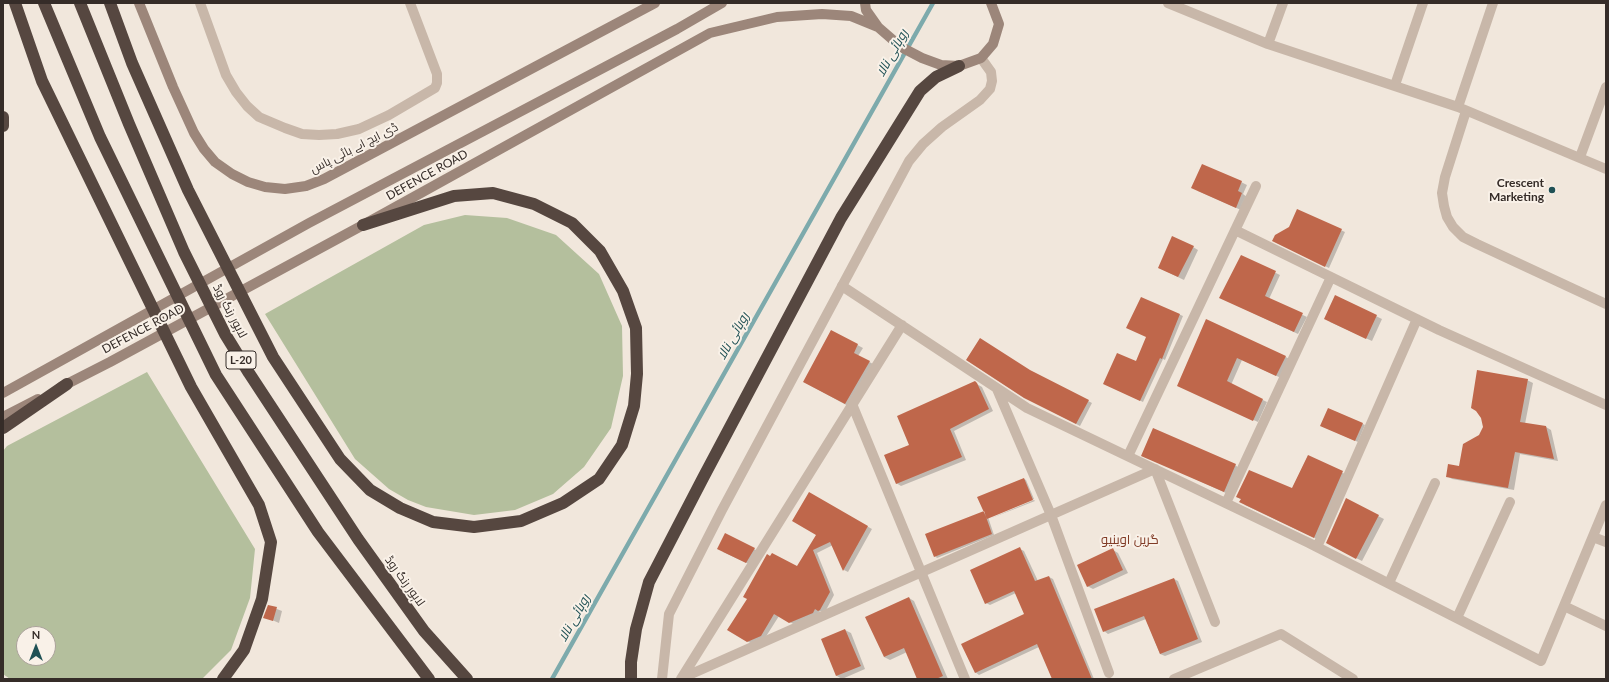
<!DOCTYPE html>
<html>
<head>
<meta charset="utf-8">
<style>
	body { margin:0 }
	#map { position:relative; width:1609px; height:682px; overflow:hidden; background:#f1e7dc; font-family:Lato,sans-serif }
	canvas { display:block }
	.frame { position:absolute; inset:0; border:4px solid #352c28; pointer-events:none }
	.north { position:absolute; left:16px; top:626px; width:40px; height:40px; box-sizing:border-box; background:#f9f1e8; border:1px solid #aba29b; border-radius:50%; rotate:0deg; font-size:11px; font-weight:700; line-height:16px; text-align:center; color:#352c28 }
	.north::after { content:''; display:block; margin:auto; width:14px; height:18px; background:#205155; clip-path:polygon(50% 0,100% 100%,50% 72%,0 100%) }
</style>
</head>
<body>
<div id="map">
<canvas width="1609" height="682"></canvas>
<div class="frame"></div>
<div class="north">N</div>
</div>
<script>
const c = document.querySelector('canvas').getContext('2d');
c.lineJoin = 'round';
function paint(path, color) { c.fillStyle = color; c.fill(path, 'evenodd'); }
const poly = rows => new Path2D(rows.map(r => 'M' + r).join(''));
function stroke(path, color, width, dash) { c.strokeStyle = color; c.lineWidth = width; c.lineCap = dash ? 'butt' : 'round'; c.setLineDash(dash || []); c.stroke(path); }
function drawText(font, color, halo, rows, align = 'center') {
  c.font = font + ' Lato,Cairo,sans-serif'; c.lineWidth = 4; c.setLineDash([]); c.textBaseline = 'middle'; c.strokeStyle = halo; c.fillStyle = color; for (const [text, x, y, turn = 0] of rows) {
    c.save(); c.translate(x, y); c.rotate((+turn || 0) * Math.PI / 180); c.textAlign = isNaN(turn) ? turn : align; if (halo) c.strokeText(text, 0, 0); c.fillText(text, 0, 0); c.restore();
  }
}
const green = poly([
	[465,215,507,218,556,235,599,274,622,326,623,376,611,428,584,467,553,494,515,510,474,515,426,507,408,500,389,489,355,459,265,314,424,225],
	[147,372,255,549,250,598,231,650,202,679,10,679,3,674,3,451,7,446],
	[24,634,48,634,48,658,24,658]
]);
const shadow = poly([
	[1241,182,1247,185,1243,194,1247,197,1241,210,1198,191],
	[1298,211,1345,232,1329,268,1277,243,1290,227],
	[1193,247,1198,250,1184,280,1159,268],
	[1241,256,1280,275,1269,299,1307,317,1298,334,1225,300],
	[1336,297,1382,319,1372,341,1330,322],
	[1141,298,1183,316,1165,360,1163,359,1143,402,1107,385,1136,362,1148,336],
	[1206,321,1290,359,1281,378,1242,360,1231,385,1267,402,1258,422,1183,388],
	[831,331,863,348,858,356,875,365,850,407,804,382],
	[1032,372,1092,403,1080,426,1030,400],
	[1527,380,1533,383,1525,424,1546,427,1551,430,1558,461,1520,454,1514,490,1452,479,1447,476,1459,467,1479,436],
	[975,383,982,387,993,411,954,431,966,460,901,486,896,483,910,446],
	[1329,409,1365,425,1358,442,1324,427],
	[1308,456,1347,475,1319,540,1245,505,1242,500,1237,497,1292,489],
	[1147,457,1235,465,1239,468,1228,494],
	[1024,479,1026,480,1034,499,988,517,994,535,937,558,935,556],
	[809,494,872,529,848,572,844,570,833,545,817,553,834,595,825,612,820,611,817,615,795,625,779,616,765,638,752,644,729,630,798,567,817,534],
	[1034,500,1035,501,989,519],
	[1378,516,1384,519,1362,561,1332,546],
	[725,535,760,552,751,565,723,552],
	[1020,549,1024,551,1038,581,1049,577,1053,579,1094,679,1053,679,1039,647,979,675,975,672,1026,615,1016,593,990,605,986,603],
	[1113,550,1118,553,1128,573,1093,589,1087,586],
	[1174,579,1178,581,1202,642,1165,656,1160,654,1146,619,1108,634,1104,631],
	[909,598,914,601,948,679,918,679,907,652,890,660,884,657],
	[269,606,282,611,279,623,265,617],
	[845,630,851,633,865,669,842,679,837,676,822,640]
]);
const stream = poly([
	[552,679,933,3]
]);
const building = poly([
	[1202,164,1242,181,1238,191,1242,193,1236,208,1191,188],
	[1297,209,1342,229,1325,267,1272,241,1275,235,1289,227],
	[1172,236,1194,246,1178,277,1158,268],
	[1241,255,1276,271,1265,296,1303,313,1294,332,1219,298],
	[1335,295,1377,315,1366,339,1324,319],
	[1141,297,1180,314,1162,359,1160,358,1140,401,1103,384,1117,353,1136,361,1146,337,1126,328],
	[1206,319,1286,356,1276,376,1237,358,1227,381,1263,399,1253,421,1177,386],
	[831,330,858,344,854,353,870,361,845,404,803,382],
	[980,338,1030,370,1089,400,1076,424,1024,398,966,360],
	[1477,370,1528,379,1520,422,1546,426,1554,459,1515,452,1508,488,1446,477,1448,464,1459,466,1463,444,1479,435,1483,427,1481,418,1476,411,1471,408],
	[975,381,977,383,989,409,950,429,962,457,896,484,884,455,909,445,897,416],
	[1328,408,1363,423,1355,441,1320,426],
	[1153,428,1236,464,1224,492,1141,456],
	[1308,455,1343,471,1314,538,1239,502,1241,499,1236,497,1249,470,1292,488],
	[1024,478,1033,500,987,519,977,497],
	[809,492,868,526,843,571,830,542,813,550,830,592,820,610,818,611,815,609,813,613,789,623,774,614,761,636,747,642,727,630,747,599,743,597,767,554,770,556,772,553,797,566,816,535,792,521],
	[1346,498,1379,515,1356,559,1326,543],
	[984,511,992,534,934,557,925,534],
	[725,533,755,548,746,563,717,549],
	[1020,547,1035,581,1049,576,1092,679,1052,679,1037,644,975,673,961,644,1024,614,1014,591,985,604,970,570],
	[1113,548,1123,570,1087,587,1077,565],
	[1174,578,1198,639,1160,654,1144,616,1103,632,1094,609],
	[909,597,943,676,936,679,917,679,904,648,884,657,865,617],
	[268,605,277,607,273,621,263,618],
	[845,629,861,666,836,676,821,639]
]);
const minor = poly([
	[200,3,226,75,236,92,247,106,259,117,285,128,302,134,319,135,337,134,359,129,389,115,435,88,437,83,437,74,410,3],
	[1168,3,1268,44,1458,107,1606,169],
	[1268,44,1283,3],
	[1395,85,1423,3],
	[1458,107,1493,3],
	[1466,111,1445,177,1442,193,1444,206,1447,217,1453,227,1463,237,1477,244,1606,304],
	[1580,157,1606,87],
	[1235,230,1439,330,1606,405],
	[842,286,1027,408,1309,543,1541,661,1606,505],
	[997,389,1051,515,1109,673],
	[852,404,965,679],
	[1128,456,1256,186],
	[1226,503,1331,277],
	[1593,537,1606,542],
	[1317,547,1417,319],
	[1389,583,1435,483],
	[1564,606,1606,626],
	[1457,618,1510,502],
	[682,678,1155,469,1215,622],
	[681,679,902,325],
	[1174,679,1281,634,1353,679]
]);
const tertiary = poly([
	[662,679,669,614,722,510,909,161,923,144,942,127,980,100,990,89,992,81,991,72,981,58]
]);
const secondary = poly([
	[139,3,173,87,194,133,204,149,215,162,232,174,248,182,265,187,285,189,306,186,324,179,655,3],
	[865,3,866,10,878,27,901,47,922,58,941,65,959,66,981,58,993,44,999,24,991,3],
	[61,387,110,362,363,225,710,33,777,17,822,14,851,16,878,27],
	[3,393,309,223,677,29,722,3],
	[3,417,38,399]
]);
const motorway = poly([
	[15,3,42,81,191,387,259,505,271,542,262,599,244,650,223,679],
	[44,3,100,137,216,375,318,532,429,679],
	[80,3,129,124,184,252,225,334,249,373,358,539,424,631,467,679],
	[110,3,132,63,188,190,273,357,340,459,370,490,400,508,433,522,474,527,521,521,563,503,599,479,622,445,634,406,637,374,636,328,623,291,600,251,572,223,534,204,493,193,454,196,363,225],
	[3,117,3,126],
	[3,428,67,384],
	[631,679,631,662,636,629,649,582,703,478,841,218,920,91,936,77,959,66]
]);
const markers = [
	[1552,190,4,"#205155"]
];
const shields = [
	[241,360,30]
];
const shieldNames = [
	["L-20",241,360]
];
const streetNames = [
	["ڈی ایچ اے بائی پاس",354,148,-27],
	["DEFENCE ROAD",427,175,-29],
	["لاہور رنگ روڈ",230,311,62],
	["DEFENCE ROAD",143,329,-28],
	["لاہور رنگ روڈ",405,581,54]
];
const poiNames = [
	["Crescent",1544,183],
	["Marketing",1544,197]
];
const waterNames = [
	["روہائی نالا",892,53,-61],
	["روہائی نالا",733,336,-61],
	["روہائی نالا",574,618,-61]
];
const neighbourhoodNames = [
	["گرین اوینیو",1130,540]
];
paint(green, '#b4bf9d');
paint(shadow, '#0003');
stroke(stream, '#7daaac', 4.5);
paint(building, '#bf674b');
stroke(minor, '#c8b7a9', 10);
stroke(tertiary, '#c8b7a9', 10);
stroke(secondary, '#9c867a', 10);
stroke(motorway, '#564740', 12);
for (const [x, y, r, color] of markers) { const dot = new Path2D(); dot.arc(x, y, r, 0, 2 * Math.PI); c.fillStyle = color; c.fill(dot); stroke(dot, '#f9f1e8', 1.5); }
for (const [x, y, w] of shields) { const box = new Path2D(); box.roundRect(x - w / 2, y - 9, w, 18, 3); c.fillStyle = '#f9f1e8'; c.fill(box); stroke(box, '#352c28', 1); }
drawText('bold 11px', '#352c28', null, shieldNames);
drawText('12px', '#352c28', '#f9f1e8', streetNames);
drawText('bold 12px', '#352c28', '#f9f1e8', poiNames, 'right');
drawText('italic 13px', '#205155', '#f9f1e8', waterNames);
drawText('13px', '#803b26', '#f9f1e8', neighbourhoodNames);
</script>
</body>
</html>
